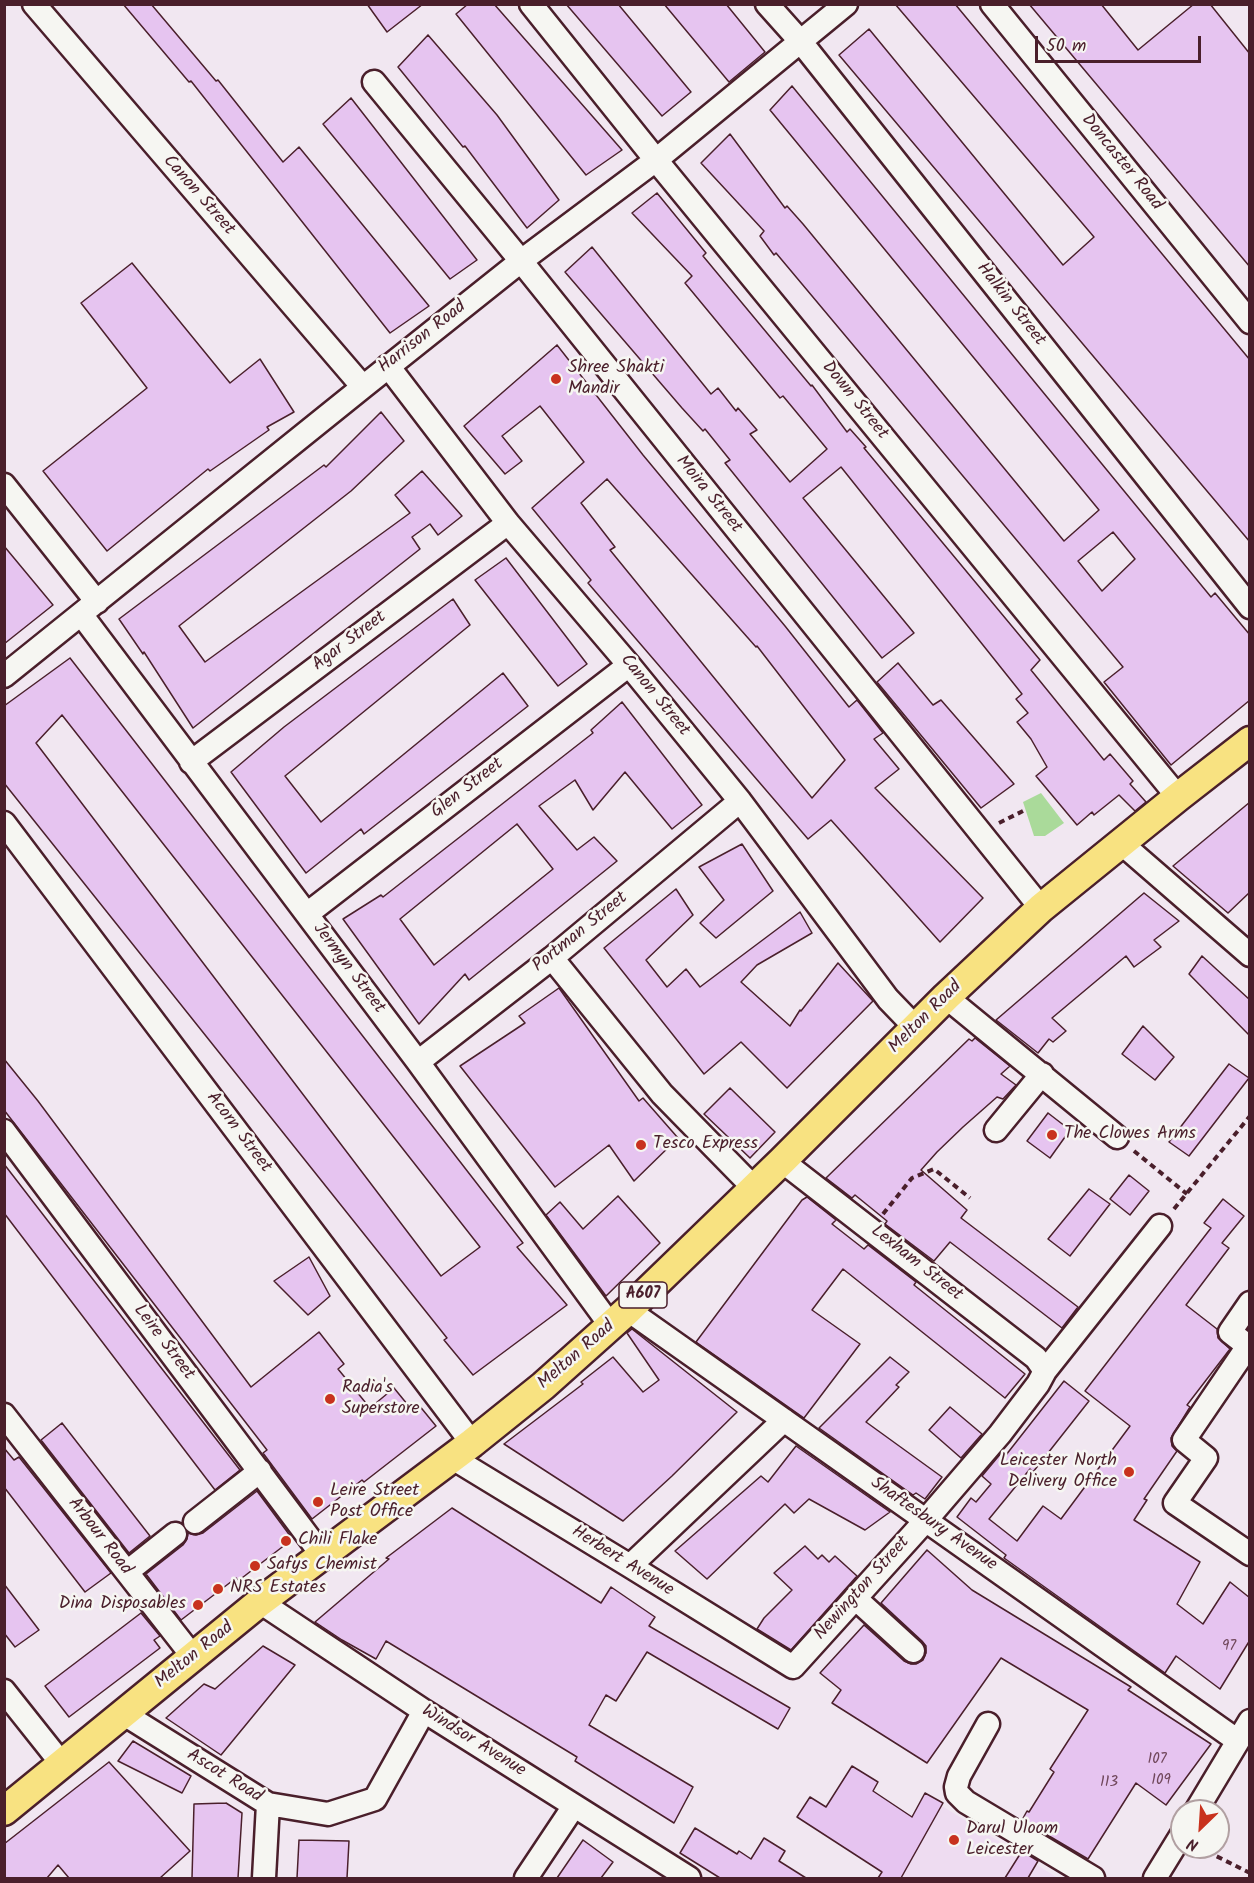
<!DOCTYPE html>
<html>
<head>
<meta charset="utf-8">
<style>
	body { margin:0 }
	#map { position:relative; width:1254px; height:1883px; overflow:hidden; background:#f1e7f1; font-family:Kalam,sans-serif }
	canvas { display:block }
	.frame { position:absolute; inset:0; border:6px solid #4a1f2b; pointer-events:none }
	.north { position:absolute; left:1170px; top:1799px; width:60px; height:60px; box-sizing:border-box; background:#f6f6f2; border:2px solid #b1a0a2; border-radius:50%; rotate:205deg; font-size:16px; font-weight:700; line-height:24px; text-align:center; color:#4a1f2b }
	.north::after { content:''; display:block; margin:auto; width:21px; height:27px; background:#c8321e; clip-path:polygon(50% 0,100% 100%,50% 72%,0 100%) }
	.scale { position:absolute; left:1035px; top:36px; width:166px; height:27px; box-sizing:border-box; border:3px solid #4a1f2b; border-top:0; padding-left:8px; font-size:18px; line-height:21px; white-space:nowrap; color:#4a1f2b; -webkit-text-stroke:4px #f6f6f2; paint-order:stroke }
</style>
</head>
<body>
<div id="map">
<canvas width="1254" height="1883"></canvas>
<div class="frame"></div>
<div class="north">N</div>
<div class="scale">50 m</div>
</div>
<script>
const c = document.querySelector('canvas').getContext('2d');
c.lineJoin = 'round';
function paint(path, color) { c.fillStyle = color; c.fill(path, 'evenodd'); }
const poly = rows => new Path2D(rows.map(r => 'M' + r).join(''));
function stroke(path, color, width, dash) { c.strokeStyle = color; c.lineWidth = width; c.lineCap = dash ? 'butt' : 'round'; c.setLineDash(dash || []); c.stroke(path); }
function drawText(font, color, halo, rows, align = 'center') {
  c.font = font + ' Kalam,sans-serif'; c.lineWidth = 5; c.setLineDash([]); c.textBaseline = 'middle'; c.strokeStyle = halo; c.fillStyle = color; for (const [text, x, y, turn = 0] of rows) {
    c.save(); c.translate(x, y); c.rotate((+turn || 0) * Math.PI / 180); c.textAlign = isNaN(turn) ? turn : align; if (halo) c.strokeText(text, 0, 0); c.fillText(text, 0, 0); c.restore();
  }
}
const built = poly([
	[934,1801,1058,1878,892,1878]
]);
const green = poly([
	[1041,793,1064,823,1045,836,1034,836,1023,802]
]);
const building = poly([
	[123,4,151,4,216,81,218,80,283,162,299,147,429,306,390,333,191,81,189,82,123,4],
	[367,4,423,4,387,32,367,4],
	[468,4,494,4,622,150,586,175,456,14,468,4],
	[566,4,618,4,691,92,662,116,566,4],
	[664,4,726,4,765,52,729,82,664,4],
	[895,4,955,4,1250,360,1250,542,839,55,869,29,1063,265,1094,237,895,4],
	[1029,4,1101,4,1138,50,1194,4,1210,4,1250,54,1250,267,1029,4],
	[428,35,497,115,559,200,527,228,465,146,463,147,398,67,428,35],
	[792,86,1211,597,1215,593,1250,635,1250,700,1171,765,1104,682,1123,667,776,253,774,255,760,236,764,231,701,163,730,134,785,208,787,206,803,224,1064,541,1099,510,770,110,792,86],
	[1113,532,1135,559,1102,591,1078,561,1113,532],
	[351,98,477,260,450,279,323,124,351,98],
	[657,193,706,253,703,256,811,386,812,385,847,432,850,429,866,447,864,448,1040,660,1031,670,1104,760,1110,754,1133,781,1130,784,1146,802,1135,811,1119,795,1094,815,1092,812,1077,825,1036,776,1047,767,1031,739,1017,722,1028,713,1016,699,1022,694,841,467,803,498,914,633,882,658,725,463,730,460,705,429,703,431,682,408,565,272,592,247,711,394,718,388,736,411,738,408,757,430,750,434,790,482,827,449,783,396,780,398,685,283,692,276,632,213,657,193],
	[132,263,230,383,260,359,294,412,267,427,269,430,210,471,208,469,107,551,43,471,147,388,81,303,132,263],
	[557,345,643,455,785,626,849,707,857,700,883,733,874,739,899,769,875,788,983,898,940,942,831,820,808,839,588,583,591,580,532,508,584,462,540,406,502,436,522,461,505,474,464,426,557,345],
	[607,479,756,647,757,646,845,760,812,798,610,550,615,547,581,503,607,479],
	[381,412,404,441,351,491,179,626,205,662,410,513,395,495,422,471,462,516,438,535,430,524,412,537,420,549,193,728,144,652,143,654,119,619,324,465,326,467,381,412],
	[4,546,53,605,4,644,4,546],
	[506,558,587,664,558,686,475,580,506,558],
	[453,599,470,625,285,776,321,822,503,673,528,706,364,834,361,829,306,873,231,772,284,727,453,599],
	[70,658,523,1243,517,1247,567,1305,473,1375,444,1340,447,1338,4,783,4,706,70,658],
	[62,715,480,1247,441,1276,36,743,62,715],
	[898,663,933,705,941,700,1014,784,981,808,877,682,898,663],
	[622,702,702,805,672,829,625,772,593,810,575,780,539,806,577,850,594,837,617,861,469,980,465,974,419,1024,343,919,381,895,383,897,593,733,591,730,622,702],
	[517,824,553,869,434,965,400,919,517,824],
	[1250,802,1250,892,1228,913,1173,866,1250,802],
	[742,844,773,891,716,938,700,923,724,900,699,867,742,844],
	[676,889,693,915,646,960,667,987,686,969,700,987,800,912,812,933,757,965,741,982,790,1026,800,1010,801,1011,838,963,873,1001,787,1088,741,1042,704,1074,604,948,676,889],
	[1144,893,1179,921,1154,940,1161,947,1134,967,1126,956,1052,1018,1066,1031,1053,1042,1049,1039,1038,1053,996,1020,1144,893],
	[1202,956,1250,1000,1250,1036,1189,974,1202,956],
	[559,988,639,1101,643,1098,678,1138,634,1181,609,1145,555,1187,460,1066,525,1023,519,1016,559,988],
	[1143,1026,1174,1057,1155,1080,1122,1054,1143,1026],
	[975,1038,1010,1066,1001,1074,1016,1085,1003,1099,997,1097,963,1127,937,1152,921,1170,967,1210,961,1218,1078,1307,1062,1328,950,1242,934,1261,885,1224,887,1221,855,1195,852,1198,826,1178,969,1039,972,1041,975,1038],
	[4,1059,38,1101,251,1387,319,1332,344,1364,338,1369,370,1408,394,1388,412,1410,418,1404,436,1426,364,1482,362,1480,312,1519,263,1453,267,1450,4,1110,4,1059],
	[1229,1064,1249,1078,1189,1156,1169,1142,1229,1064],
	[730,1088,775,1132,750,1158,704,1114,730,1088],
	[1048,1113,1070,1130,1050,1158,1027,1141,1048,1113],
	[4,1164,240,1470,215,1490,4,1213,4,1164],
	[1129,1175,1149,1191,1130,1215,1110,1199,1129,1175],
	[1089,1189,1110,1204,1070,1256,1048,1239,1089,1189],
	[618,1196,660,1243,606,1296,546,1215,560,1202,583,1229,618,1196],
	[807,1197,836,1220,832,1224,864,1249,868,1245,916,1282,914,1285,1025,1374,1005,1398,843,1269,812,1310,860,1344,804,1418,696,1342,802,1200,807,1197],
	[1223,1199,1244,1216,1222,1243,1229,1248,1186,1305,1217,1329,1218,1338,1230,1349,1187,1405,1190,1407,1171,1438,1172,1446,1177,1451,1144,1499,1147,1500,1134,1520,1200,1562,1177,1604,1203,1624,1230,1582,1250,1598,1250,1640,1220,1689,1176,1656,1165,1673,1004,1558,1006,1555,957,1517,971,1498,976,1502,991,1484,982,1476,1002,1452,1006,1455,1064,1381,1089,1401,1033,1472,1030,1469,989,1519,1017,1541,1043,1506,1061,1519,1130,1426,1085,1391,1211,1228,1204,1223,1223,1199],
	[309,1257,330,1296,308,1315,274,1281,309,1257],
	[632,1329,737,1412,672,1476,623,1521,504,1444,583,1384,581,1382,613,1357,643,1392,659,1380,627,1333,632,1329],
	[890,1357,909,1372,896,1385,899,1387,866,1422,942,1477,925,1499,916,1493,913,1495,819,1428,890,1357],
	[950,1407,982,1434,961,1458,929,1430,950,1407],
	[62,1423,150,1536,129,1553,41,1440,62,1423],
	[796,1446,890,1512,865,1530,809,1499,794,1513,785,1504,707,1579,675,1551,761,1476,768,1482,796,1446],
	[4,1448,14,1460,19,1457,111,1573,85,1592,4,1487,4,1448],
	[257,1491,291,1537,289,1538,290,1541,238,1581,236,1578,181,1620,146,1574,183,1545,187,1539,188,1533,196,1535,203,1533,257,1491],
	[452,1508,601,1603,611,1587,655,1617,649,1626,790,1708,778,1729,647,1652,616,1701,606,1695,589,1725,693,1787,674,1823,575,1761,577,1757,386,1641,376,1659,342,1640,315,1622,389,1559,386,1558,452,1508],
	[805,1546,818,1559,822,1555,829,1562,835,1556,857,1576,791,1650,757,1629,764,1618,792,1590,774,1573,805,1546],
	[927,1550,972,1590,1131,1687,1128,1690,1211,1744,1166,1805,1136,1783,1088,1859,1022,1820,1027,1811,1029,1812,1054,1772,1050,1769,1088,1710,1001,1658,927,1763,832,1703,841,1690,820,1673,864,1625,904,1661,911,1664,916,1664,923,1660,926,1653,926,1646,922,1641,881,1603,927,1550],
	[4,1584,39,1630,15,1647,4,1633,4,1584],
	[141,1613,160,1636,154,1640,160,1648,69,1717,45,1686,141,1613],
	[263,1646,295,1665,221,1755,166,1718,204,1684,215,1689,263,1646],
	[133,1741,191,1776,182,1793,118,1761,133,1741],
	[109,1762,190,1851,160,1878,69,1878,58,1865,47,1878,4,1878,4,1844,109,1762],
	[852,1766,878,1782,873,1791,912,1817,925,1793,943,1803,901,1878,878,1878,882,1872,797,1817,810,1797,826,1807,852,1766],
	[226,1803,242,1813,238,1878,192,1878,194,1804,226,1803],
	[695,1828,737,1854,739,1851,751,1859,764,1838,785,1851,779,1861,806,1878,720,1878,680,1853,695,1828],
	[299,1840,349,1841,347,1878,297,1878,299,1840],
	[583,1840,613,1862,601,1878,557,1878,583,1840],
	[1022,1851,1038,1861,1028,1878,1005,1878,1022,1851]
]);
const path = poly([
	[999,823,1023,811],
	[1134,1151,1187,1194],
	[1174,1209,1250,1116],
	[883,1214,912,1178,934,1169,970,1198],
	[1198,1847,1250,1873]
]);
const minor = poly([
	[34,4,363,387],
	[531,4,656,160,1178,797],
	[767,4,801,42,1250,607],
	[992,4,1250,322],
	[374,82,521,261,1041,908],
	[388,366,508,523,629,665,740,801,888,999,916,1028],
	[4,485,97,602],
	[81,614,418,1062,611,1326],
	[4,676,363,387,521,261,656,160,846,4],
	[191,762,508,523],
	[4,823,472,1443],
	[1121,843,1250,955],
	[307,914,629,665],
	[552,958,662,1094,754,1188],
	[946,997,1117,1137],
	[418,1062,552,958,740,801],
	[996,1130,1042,1074],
	[4,1131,322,1555],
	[782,1161,1036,1358,1045,1371],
	[1250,1303,1230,1332,1248,1346,1184,1440,1206,1458,1175,1503,1250,1554],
	[628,1310,1238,1741],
	[4,1415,194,1658],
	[451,1457,630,1566,793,1667,926,1520,1000,1434,1038,1384,1045,1371,1160,1226],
	[195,1522,260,1471],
	[630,1566,784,1420],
	[127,1572,175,1534],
	[855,1598,913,1651],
	[260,1602,424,1711,689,1878],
	[4,1691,62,1764],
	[124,1714,268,1804,328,1814,375,1799,424,1711],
	[988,1724,959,1776,956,1787,957,1793,966,1802,1093,1878],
	[1196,1811,1250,1721],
	[264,1878,268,1804],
	[526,1878,574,1806],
	[1155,1878,1182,1834]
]);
const major = poly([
	[4,1811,260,1602,472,1443,543,1386,628,1310,782,1161,946,997,1041,908,1178,797,1250,741]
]);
const markers = [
	[556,379,6,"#c8321e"],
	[1052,1135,6,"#c8321e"],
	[641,1145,6,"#c8321e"],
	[330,1399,6,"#c8321e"],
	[1129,1472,6,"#c8321e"],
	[318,1502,6,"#c8321e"],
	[286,1541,6,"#c8321e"],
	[255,1566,6,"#c8321e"],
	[218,1589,6,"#c8321e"],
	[198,1605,6,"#c8321e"],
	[954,1840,6,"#c8321e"]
];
const numberNames = [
	["97",1229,1647],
	["107",1157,1760],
	["109",1161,1781],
	["113",1109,1783]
];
const shields = [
	[643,1295,48]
];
const shieldNames = [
	["A607",643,1295]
];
const streetNames = [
	["Doncaster Road",1121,163,51],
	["Canon Street",198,196,49],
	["Halkin Street",1010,305,52],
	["Harrison Road",423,338,-38],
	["Down Street",854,401,51],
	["Moira Street",708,495,51],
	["Agar Street",350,642,-37],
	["Canon Street",654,696,51],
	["Glen Street",468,789,-38],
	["Portman Street",581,933,-39],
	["Jermyn Street",348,969,53],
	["Melton Road",926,1018,-45],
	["Acorn Street",238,1133,53],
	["Lexham Street",916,1264,38],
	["Leire Street",163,1343,53],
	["Melton Road",577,1356,-41],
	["Shaftesbury Avenue",933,1525,35],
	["Arbour Road",99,1537,52],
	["Herbert Avenue",622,1562,32],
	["Newington Street",863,1589,-48],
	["Melton Road",195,1656,-39],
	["Windsor Avenue",473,1742,32],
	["Ascot Road",224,1777,32]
];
const poiNames = [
	["Shree Shakti",568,369],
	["Mandir",568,390],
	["The Clowes Arms",1064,1135],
	["Tesco Express",653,1145],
	["Radia's",342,1389],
	["Superstore",342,1410],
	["Leicester North",1117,1462,"right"],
	["Delivery Office",1117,1483,"right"],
	["Leire Street",330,1492],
	["Post Office",330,1513],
	["Chili Flake",298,1541],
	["Safys Chemist",267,1566],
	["NRS Estates",230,1589],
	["Dina Disposables",186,1605,"right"],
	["Darul Uloom",966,1830],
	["Leicester",966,1851]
];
paint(built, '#eedcf1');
paint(green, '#aada9a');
paint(building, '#e6c4f0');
stroke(building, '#4a1f2b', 1.5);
stroke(minor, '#4a1f2b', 27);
stroke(major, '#4a1f2b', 33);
stroke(path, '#4a1f2b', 4, [6, 4.5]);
stroke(minor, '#f6f6f2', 22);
stroke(major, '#f8e281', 28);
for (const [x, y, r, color] of markers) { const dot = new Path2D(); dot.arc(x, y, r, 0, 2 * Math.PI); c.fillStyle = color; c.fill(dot); stroke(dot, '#f6f6f2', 2); }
drawText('15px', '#71485c', null, numberNames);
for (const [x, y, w] of shields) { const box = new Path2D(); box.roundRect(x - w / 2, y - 13, w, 26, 4.5); c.fillStyle = '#f6f6f2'; c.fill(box); stroke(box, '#4a1f2b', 1.5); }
drawText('bold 16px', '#4a1f2b', null, shieldNames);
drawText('18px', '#4a1f2b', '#f6f6f2', streetNames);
drawText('18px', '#4a1f2b', '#f6f6f2', poiNames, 'left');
</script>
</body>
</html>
